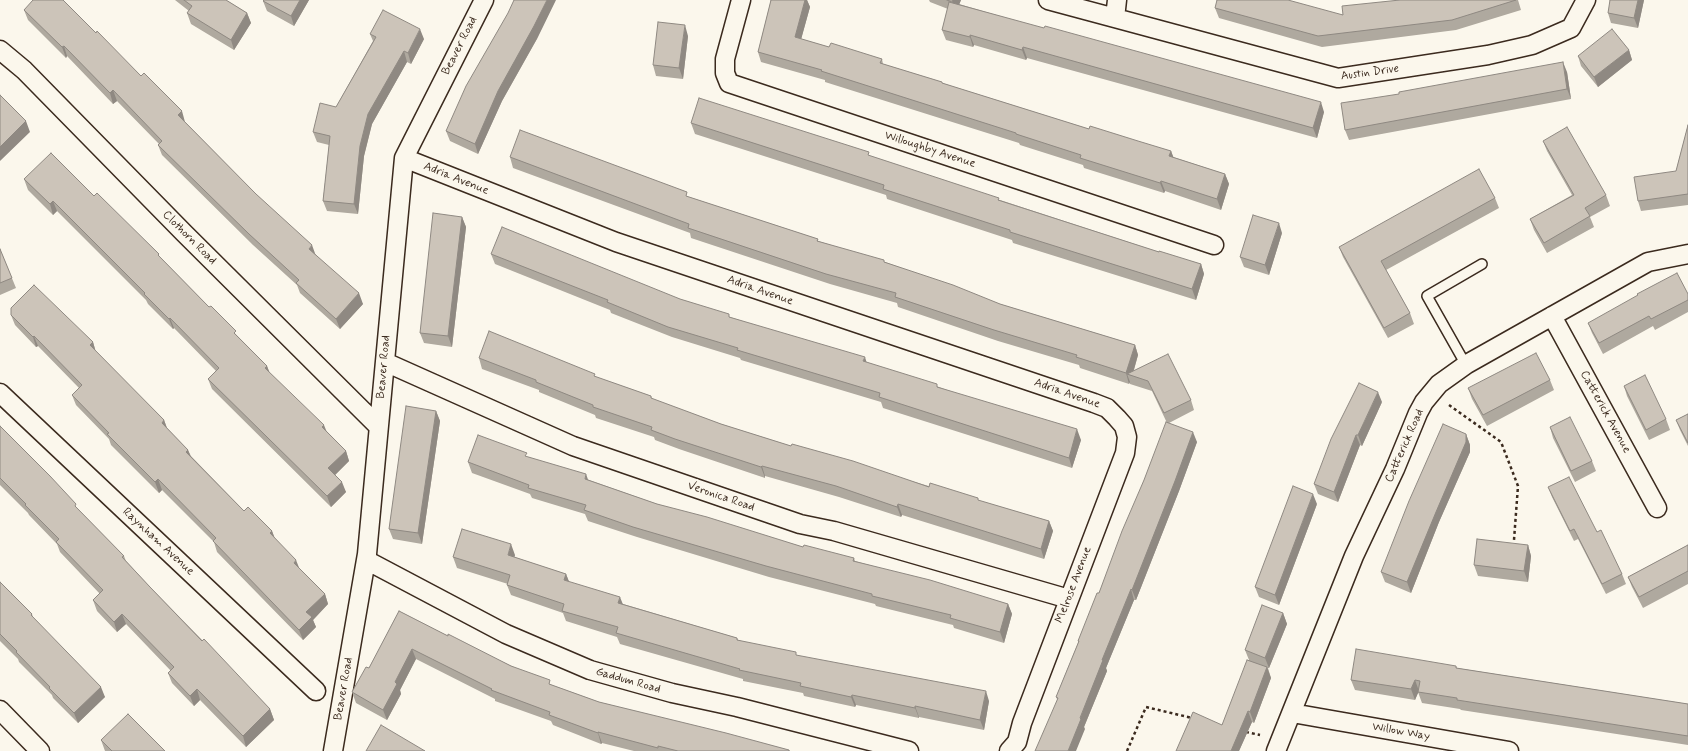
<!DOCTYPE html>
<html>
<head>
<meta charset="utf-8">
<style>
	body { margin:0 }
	canvas { display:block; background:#fbf7ec }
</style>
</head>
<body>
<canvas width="1688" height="751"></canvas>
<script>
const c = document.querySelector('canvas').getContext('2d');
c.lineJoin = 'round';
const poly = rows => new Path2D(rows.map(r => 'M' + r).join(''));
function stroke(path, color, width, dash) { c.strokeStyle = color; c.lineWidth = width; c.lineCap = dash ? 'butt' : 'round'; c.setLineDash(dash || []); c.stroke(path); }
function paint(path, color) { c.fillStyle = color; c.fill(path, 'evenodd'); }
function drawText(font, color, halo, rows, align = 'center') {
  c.font = font + ' Mynerve,sans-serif'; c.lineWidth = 3.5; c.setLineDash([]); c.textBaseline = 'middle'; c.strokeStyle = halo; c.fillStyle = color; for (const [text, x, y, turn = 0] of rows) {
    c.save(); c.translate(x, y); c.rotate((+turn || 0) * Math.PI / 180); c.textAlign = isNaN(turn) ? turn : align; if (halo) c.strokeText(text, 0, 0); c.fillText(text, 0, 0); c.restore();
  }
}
const path = poly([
	[1449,405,1501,442,1518,486,1514,540],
	[1246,732,1260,735],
	[1127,751,1146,707,1192,718]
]);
const lane = poly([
	[1466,365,1427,296,1482,264]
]);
const street = poly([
	[741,0,725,59,725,73,729,83,1214,245],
	[1048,0,1115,18],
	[1117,0,1115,18,1338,78,1488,55,1532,45,1571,28,1586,0],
	[0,50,24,70,184,233,378,426],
	[404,158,616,242,1094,403,1107,408,1117,418,1124,426,1127,437,1125,453,1022,723,1017,742,1009,751],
	[1552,316,1657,508],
	[385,362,573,446,800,524,834,531,1069,599],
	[0,393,316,691],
	[366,560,506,634,590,670,672,693,737,707,909,751],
	[0,710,40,751],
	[1292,713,1509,751],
	[333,751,367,554,404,158,484,0],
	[1276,751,1354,556,1395,469,1418,413,1424,402,1439,384,1467,364,1648,262,1688,254]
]);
const wall = poly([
	[175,0,226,0,247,13,251,23,234,50,191,24,187,13,189,11],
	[309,0,294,26,267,11,263,1],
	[771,0,807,0,810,7,801,39,829,47,882,59,883,64,942,82,942,83,1089,129,1171,151,1173,157,1225,174,1229,184,1221,210,1165,191,1164,193,1084,168,1083,165,1020,145,1019,143,825,82,825,80,761,62,758,52],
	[929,0,961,0,959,4,1324,112,1317,138,1027,58,1026,60,974,45,973,47,946,40,942,30,948,9,930,2],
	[1400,0,1518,0,1521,10,1456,30,1322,47,1219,18,1215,8,1343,15],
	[1644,0,1638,28,1611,23,1608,13],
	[24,10,185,122,315,254,363,304,340,329,300,293,297,285,253,245,162,155,158,145,159,144,117,101,113,104,67,56,66,58,28,20],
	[370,34,424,39,411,64,407,62,372,124,364,156,358,214,327,211,323,201,329,145,317,142,313,132,336,107,373,41],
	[688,36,683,79,656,76,653,65],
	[538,37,502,101,478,154,450,141,446,131],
	[1629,50,1632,60,1598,87,1581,66,1578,56],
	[1567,72,1571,99,1349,140,1345,130],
	[691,123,870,156,1000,200,1159,252,1201,264,1204,274,1196,300,1013,243,1012,240,887,199,886,195,695,134],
	[1688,125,1688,205,1641,211,1638,201,1676,171],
	[1543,141,1606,195,1610,206,1590,217,1594,227,1547,253,1534,230,1530,219,1572,195,1547,151],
	[510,157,689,197,818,239,818,241,885,262,1000,304,1135,345,1138,355,1134,370,1191,400,1194,410,1169,423,1197,442,1179,491,1136,600,1134,600,1106,668,1107,671,1084,727,1085,729,1057,699,1056,697,1078,643,1078,641,1099,593,1167,423,1152,391,1130,384,1130,382,1129,384,1080,368,1079,365,998,341,898,307,897,303,830,284,691,238,690,233,513,168],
	[24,179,94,196,160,257,267,366,269,372,346,451,349,461,335,475,346,492,331,507,212,389,208,379,216,371,174,328,173,329,148,304,146,300,57,211,53,215,28,190],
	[1495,198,1499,208,1386,270,1410,313,1414,324,1388,338,1343,257,1339,247],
	[462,217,466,227,452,347,424,343,420,333],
	[1282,233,1269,275,1244,267,1240,257],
	[0,249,16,288,0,295],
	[491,254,680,299,730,317,866,362,939,387,1081,440,1072,468,883,408,881,402,741,360,740,358,672,337,611,313,610,310,495,264],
	[1688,294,1688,312,1655,330,1653,326,1603,354,1592,333,1588,323],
	[11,315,93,342,96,352,164,420,167,428,188,450,191,456,244,511,272,531,274,537,300,569,325,594,328,604,313,620,316,627,303,640,217,552,214,542,162,490,159,493,111,445,109,439,76,405,72,395,79,388,38,346,36,347,15,325],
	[479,358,596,377,651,396,652,399,721,424,791,446,1049,521,1053,531,1044,559,902,515,901,517,839,497,765,476,765,478,679,449,655,440,654,437,596,418,595,415,539,392,539,390,482,369],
	[1550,380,1554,390,1487,426,1472,399,1468,388],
	[1624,386,1666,419,1670,430,1649,440,1627,396],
	[1382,402,1362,446,1360,445,1338,502,1318,494,1314,484],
	[436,411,440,421,422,544,393,539,389,529],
	[1688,414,1688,446,1680,430,1676,420],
	[0,426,78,509,124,556,126,561,150,587,270,709,274,720,246,747,200,700,194,706,172,683,168,673,171,671,126,624,117,632,97,611,93,600,100,594,60,552,57,544,29,515,28,513,0,485],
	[1550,427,1592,461,1596,471,1575,482,1553,438],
	[1466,434,1470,445,1470,452,1439,522,1411,593,1385,582,1381,572],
	[529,457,589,480,657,504,803,547,854,558,855,561,1008,604,1012,614,1004,643,954,628,953,625,876,606,875,604,769,577,637,537,588,521,585,514,532,498,530,494,472,473,468,462],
	[1548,487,1597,532,1622,574,1626,584,1606,594,1578,539,1574,541,1552,497],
	[1317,504,1279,605,1259,597,1255,587],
	[1528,545,1531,556,1528,582,1478,576,1474,565],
	[1688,545,1688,584,1643,608,1632,587,1628,577],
	[515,555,514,557,566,574,569,582,623,604,737,638,738,640,798,656,989,701,984,730,919,717,919,718,856,705,855,707,804,696,803,693,743,681,743,679,620,644,617,637,566,621,563,613,511,595,507,585,508,584,457,568,453,557],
	[0,582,32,614,33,617,105,697,78,723,53,698,52,695,19,662,18,659,0,641],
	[399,611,448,636,552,685,599,702,789,750,790,751,634,751,602,743,601,744,553,725,551,721,495,701,495,699,416,659,400,690,401,694,387,720,356,703,352,692,369,668],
	[1283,613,1287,624,1269,668,1268,668,1271,678,1254,723,1252,722,1239,751,1176,751,1222,725,1249,660,1245,650],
	[1456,666,1457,668,1688,704,1688,745,1461,710,1460,709,1422,703,1418,692,1415,700,1355,690,1351,680],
	[101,740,165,751,105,751]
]);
const shadedWall = poly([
	[300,0,309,0,294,26,291,16],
	[547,0,556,0,538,37,502,101,478,154,475,144,498,91],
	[805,0,807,0,810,7,799,47,795,37],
	[953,0,961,0,956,13,952,2],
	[1638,0,1644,0,1638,28,1634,18],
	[247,13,251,23,234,50,231,40],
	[685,25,688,36,683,79,679,68],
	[420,29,424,39,411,64,408,53],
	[970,35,974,45,973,47,970,37],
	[64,46,67,56,66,58,62,47],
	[1023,47,1027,58,1026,60,1022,50],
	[1629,50,1632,60,1598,87,1594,77],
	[404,51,407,62,372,124,364,156,358,214,354,204,360,146,368,114],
	[1563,62,1567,72,1571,99,1567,89],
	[113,90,117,101,113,104,110,93],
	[1321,102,1324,112,1317,138,1313,128],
	[182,111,185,122,182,126,178,115],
	[26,121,30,132,0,161,0,147],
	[1171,151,1175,161,1169,156],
	[1225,174,1229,184,1221,210,1217,199],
	[1161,181,1165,191,1164,193,1160,183],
	[53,201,57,211,53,215,50,204],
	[462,217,466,227,452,347,448,336],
	[1279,223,1282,233,1269,275,1265,265],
	[312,245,316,256,309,249],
	[1201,264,1204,274,1196,300,1192,289],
	[359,293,363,304,340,329,336,319],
	[170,318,174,328,173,329,169,319],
	[34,336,38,346,36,347,33,337],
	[93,342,96,353,90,345],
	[1135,345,1138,355,1132,376,1127,374,1130,382,1129,384,1126,373],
	[865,357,868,367,863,361],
	[267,366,271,376,265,368],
	[1378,392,1382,402,1362,446,1358,435],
	[436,411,440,421,422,544,418,533],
	[164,420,168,431,162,423],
	[324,425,328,435,322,427],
	[1077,429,1081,440,1072,468,1069,458],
	[1193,432,1197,442,1179,491,1136,600,1132,590],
	[1466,434,1470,445,1470,452,1439,522,1411,593,1407,582],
	[1356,435,1360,445,1338,502,1334,492],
	[188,450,192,460,186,452],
	[346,451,349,461,332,478,328,468],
	[762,466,765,476,765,478,761,467],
	[586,474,590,485,585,479],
	[158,479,162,490,159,493,155,482],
	[342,482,346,492,331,507,327,496],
	[1313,494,1317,504,1279,605,1275,595],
	[898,504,902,515,901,517,897,507],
	[1049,521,1053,531,1044,559,1041,549],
	[272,531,276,541,270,533],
	[511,544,515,555,512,565,508,555],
	[1528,545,1531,556,1528,582,1524,571],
	[296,560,300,570,294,563],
	[566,574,570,584,564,580],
	[1131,589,1134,600,1106,668,1107,671,1084,727,1085,729,1076,751,1068,751,1102,660],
	[325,594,328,604,313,620,316,627,303,640,299,630,306,612],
	[620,597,624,607,618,603],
	[1008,604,1012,614,1004,643,1000,632],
	[1283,613,1287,624,1269,668,1265,658],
	[122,614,126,624,117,632,114,622],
	[412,649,416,659,400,690,401,694,387,720,383,710,395,682],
	[1267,667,1271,678,1254,723,1250,712],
	[1415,680,1419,691,1415,700,1411,689],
	[101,687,105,697,78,723,74,713],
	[197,689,200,700,194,706,190,696],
	[986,691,989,701,984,730,980,720],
	[852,695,856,705,855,707,851,697],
	[915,706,919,717,919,718,915,708],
	[270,709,274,720,246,747,243,736],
	[1248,711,1252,722,1239,751,1231,751],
	[598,732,602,743,601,744,598,733]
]);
const building = poly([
	[33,0,63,0,96,33,97,31,141,76,144,73,182,111,178,115,256,194,312,245,309,249,359,293,336,319,296,283,299,280,249,234,158,145,162,141,113,90,110,93,64,46,62,47,24,10,33,0],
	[184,0,226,0,247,13,231,40,187,13,192,6,184,0],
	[264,0,300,0,291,16,263,1,264,0],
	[514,0,547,0,534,26,498,91,475,144,446,131,466,86,508,13,514,0],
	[771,0,805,0,795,37,829,47,831,43,882,59,880,63,942,82,942,83,1089,129,1090,126,1138,141,1171,151,1169,156,1225,174,1217,199,1161,181,1160,183,1080,158,1081,155,1016,134,1016,133,821,71,822,70,758,52,771,0],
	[947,0,953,0,952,2,947,0],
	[1217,0,1288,0,1343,15,1342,6,1400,0,1516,0,1452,20,1318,36,1215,8,1217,0],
	[1610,0,1638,0,1634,18,1608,13,1610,0],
	[949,2,1044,28,1045,26,1321,102,1313,128,1023,47,1022,50,970,35,970,37,942,30,949,2],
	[383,10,420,29,408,53,404,51,368,114,360,146,354,204,323,201,330,136,313,132,320,103,336,107,376,37,370,34,383,10],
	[658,22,685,25,679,68,653,65,658,22],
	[1612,29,1629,50,1594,77,1578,56,1612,29],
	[1563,62,1567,89,1345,130,1341,103,1399,94,1399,92,1563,62],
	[0,95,26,121,0,147,0,95],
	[699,98,869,152,868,155,999,198,998,200,1159,252,1159,251,1201,264,1192,289,1010,232,1010,230,883,189,884,185,691,123,699,98],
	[1688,125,1688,194,1638,201,1634,177,1676,171,1688,125],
	[1567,127,1606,195,1585,208,1590,216,1544,243,1530,219,1574,195,1543,141,1567,127],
	[520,130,687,192,686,196,818,239,817,241,884,260,884,262,953,285,1000,304,1135,345,1126,373,1076,357,1077,355,994,330,895,297,896,293,826,274,688,228,689,224,510,157,520,130],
	[51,153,94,196,97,193,159,254,158,255,209,307,211,306,236,331,234,333,267,366,265,368,324,425,322,427,346,451,328,468,342,482,327,496,208,379,219,368,170,318,169,319,144,294,145,293,53,201,50,204,24,179,51,153],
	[1479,169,1495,198,1381,261,1410,313,1384,328,1339,247,1479,169],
	[433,213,462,217,448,336,420,333,433,213],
	[1253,215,1279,223,1265,265,1240,257,1253,215],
	[502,227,680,299,729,314,729,317,865,357,863,361,937,384,937,387,1077,429,1069,458,879,397,880,393,737,350,738,348,668,327,607,302,608,300,491,254,502,227],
	[0,249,12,278,0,283,0,249],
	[1677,273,1688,294,1688,300,1651,319,1649,316,1599,343,1588,323,1638,295,1637,294,1677,273],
	[34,285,93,342,90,345,164,420,162,423,188,450,186,452,244,511,248,507,272,531,270,533,296,560,294,563,325,594,306,612,312,617,299,630,213,541,216,538,158,479,155,482,107,434,109,433,72,395,82,385,34,336,33,337,11,315,11,308,34,285],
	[489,331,595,374,594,376,651,396,651,398,721,424,791,446,792,444,853,461,929,487,930,483,978,498,978,500,1049,521,1041,549,898,504,897,507,836,486,762,466,761,467,675,439,651,430,652,427,593,407,593,405,536,382,536,380,479,358,489,331],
	[1536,353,1550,380,1483,415,1468,388,1536,353],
	[1168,354,1191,400,1164,413,1148,381,1127,374,1168,354],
	[1645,375,1666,419,1646,430,1624,386,1645,375],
	[1359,383,1378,392,1358,435,1356,435,1334,492,1314,484,1331,439,1359,383],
	[406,406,436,411,418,533,389,529,406,406],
	[1688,414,1688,443,1676,420,1688,414],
	[1570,417,1592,461,1571,471,1550,427,1570,417],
	[1166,422,1193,432,1175,481,1132,590,1131,589,1102,660,1103,660,1080,718,1081,719,1068,751,1035,751,1058,698,1056,697,1079,641,1078,641,1097,593,1099,593,1122,531,1144,480,1166,422],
	[1443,424,1466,434,1466,442,1436,512,1407,582,1381,572,1409,501,1443,424],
	[0,426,50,476,76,504,75,506,124,556,122,557,150,587,202,641,204,639,270,709,243,736,197,689,190,696,168,673,174,667,122,614,114,622,93,600,103,590,56,542,59,539,25,505,26,504,0,478,0,426],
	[478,435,527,453,525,456,586,474,585,479,657,504,707,517,803,547,804,545,854,558,853,561,930,580,1008,604,1000,632,950,618,951,615,872,596,872,594,766,566,633,527,584,510,586,505,528,488,529,485,468,462,478,435],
	[1569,477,1597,532,1601,530,1622,574,1602,584,1574,529,1570,531,1548,487,1569,477],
	[1293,486,1313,494,1275,595,1255,587,1293,486],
	[462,529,511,544,508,555,566,574,564,580,620,597,618,603,737,638,737,640,796,652,796,655,986,691,980,720,915,706,915,708,852,695,851,697,800,686,801,683,739,670,740,669,616,633,618,627,562,611,564,604,507,585,510,575,453,557,462,529],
	[1477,539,1528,545,1524,571,1474,565,1477,539],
	[1688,545,1688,571,1639,597,1628,577,1688,545],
	[0,582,32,614,31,615,101,687,74,713,49,688,50,687,16,652,17,651,0,634,0,582],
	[1262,605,1283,613,1265,658,1245,650,1262,605],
	[399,611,448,636,448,634,511,666,550,680,549,684,599,702,726,733,789,750,789,751,678,751,658,746,658,748,598,732,598,733,549,715,550,712,491,690,492,689,412,649,395,682,397,684,383,710,352,692,366,667,369,668,399,611],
	[1356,649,1456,666,1456,668,1688,704,1688,736,1457,700,1457,698,1418,692,1420,681,1415,680,1411,689,1351,680,1356,649],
	[1247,660,1267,667,1250,712,1248,711,1231,751,1176,751,1193,712,1222,725,1247,660],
	[128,714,165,751,112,751,101,740,128,714],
	[381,725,425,751,366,751,381,725]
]);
const streetNames = [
	["Beaver Road",460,46,-63],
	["Austin Drive",1370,73,-8],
	["Willoughby Avenue",930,150,18],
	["Adria Avenue",456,179,22],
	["Clothorn Road",189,238,45],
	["Adria Avenue",760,291,19],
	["Beaver Road",384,367,-85],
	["Adria Avenue",1067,394,19],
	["Catterick Avenue",1605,412,61],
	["Catterick Road",1405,446,-66],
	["Veronica Road",721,497,19],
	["Raynham Avenue",158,542,43],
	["Melrose Avenue",1074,585,-69],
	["Gaddum Road",628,681,16],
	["Beaver Road",344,689,-80],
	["Willow Way",1401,732,10]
];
stroke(lane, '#3b2a1e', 12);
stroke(street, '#3b2a1e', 21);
stroke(path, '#3b2a1e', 2.5, [3, 3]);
stroke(lane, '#fbf7ec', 9);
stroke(street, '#fbf7ec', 18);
paint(wall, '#afa99f');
paint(shadedWall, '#8f8982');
paint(building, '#ccc4b9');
stroke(building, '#8f8982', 1);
drawText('12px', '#3b2a1e', '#fbf7ec', streetNames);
</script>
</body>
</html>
